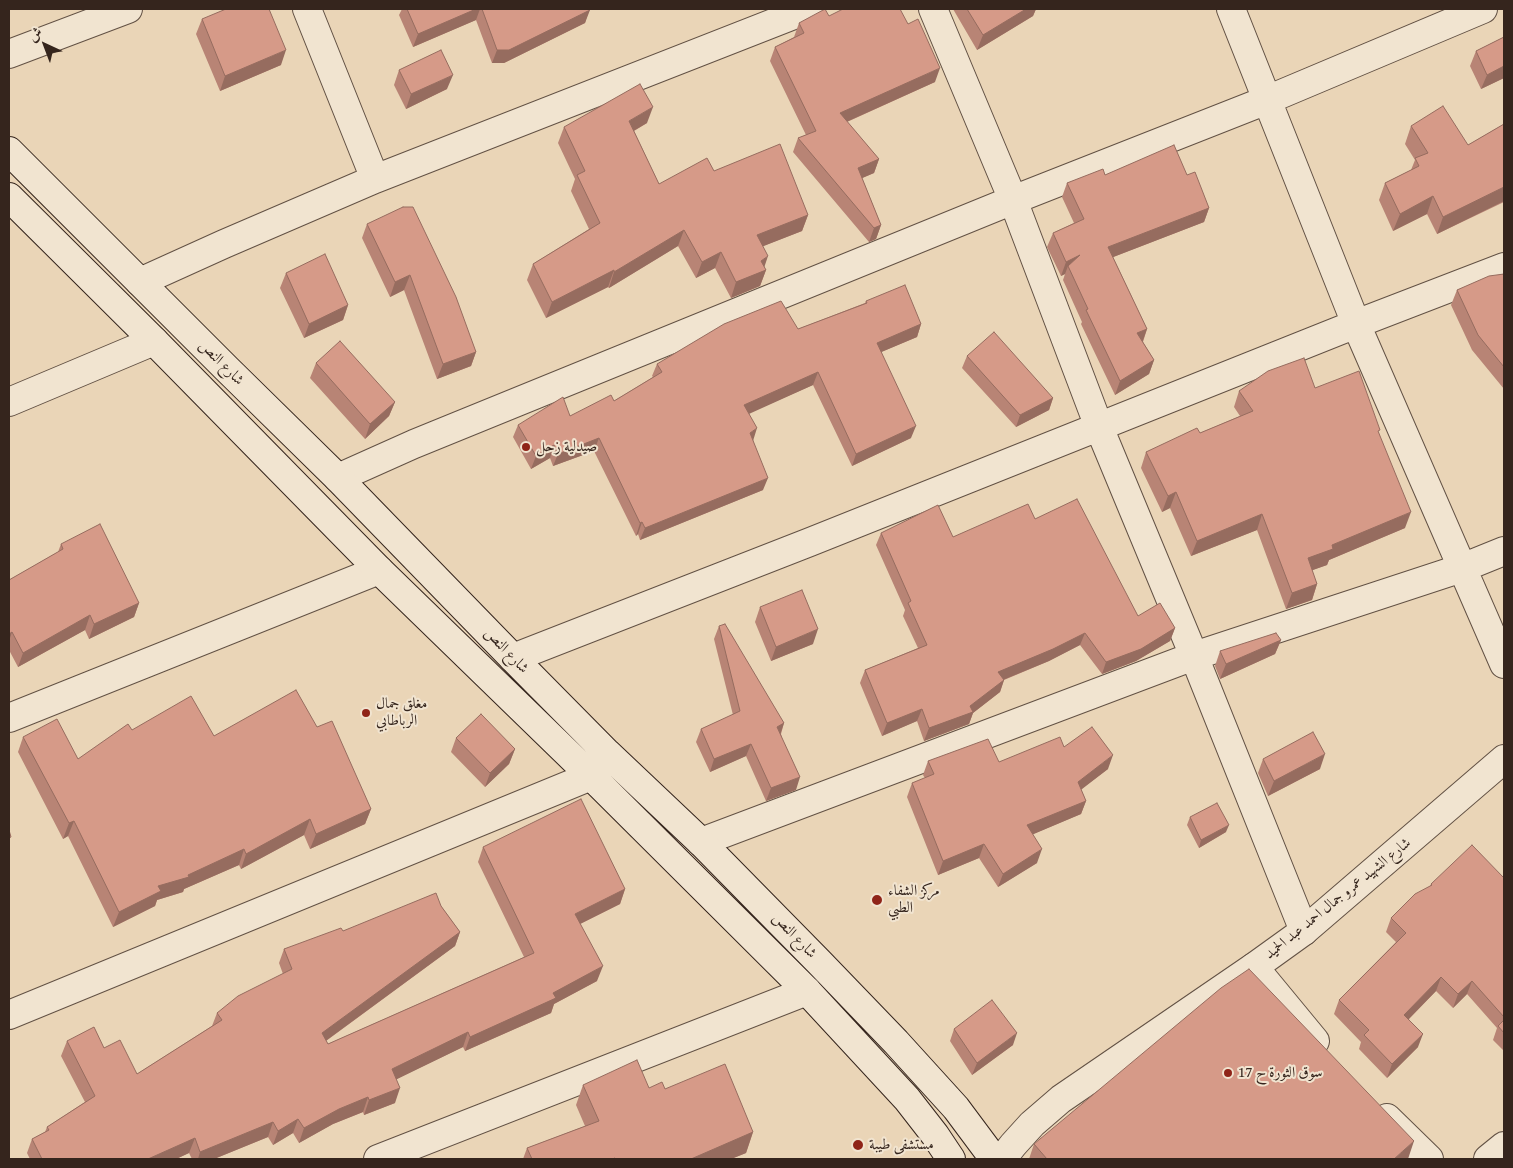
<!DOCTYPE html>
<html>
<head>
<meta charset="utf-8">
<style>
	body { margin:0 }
	#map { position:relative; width:1513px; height:1168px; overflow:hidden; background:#ead5b7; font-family:"Gentium Book Plus",Amiri,serif }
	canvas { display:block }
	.frame { position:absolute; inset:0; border:10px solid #35251d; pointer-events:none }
	.north { position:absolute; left:20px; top:20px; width:50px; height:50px; -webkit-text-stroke:4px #f1e4d0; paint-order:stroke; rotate:317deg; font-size:14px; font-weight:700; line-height:20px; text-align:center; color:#35251d }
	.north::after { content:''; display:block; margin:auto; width:18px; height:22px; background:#35251d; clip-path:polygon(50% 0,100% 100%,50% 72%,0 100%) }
</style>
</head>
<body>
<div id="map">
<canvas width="1513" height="1168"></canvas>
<div class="frame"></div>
<div class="north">ش</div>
</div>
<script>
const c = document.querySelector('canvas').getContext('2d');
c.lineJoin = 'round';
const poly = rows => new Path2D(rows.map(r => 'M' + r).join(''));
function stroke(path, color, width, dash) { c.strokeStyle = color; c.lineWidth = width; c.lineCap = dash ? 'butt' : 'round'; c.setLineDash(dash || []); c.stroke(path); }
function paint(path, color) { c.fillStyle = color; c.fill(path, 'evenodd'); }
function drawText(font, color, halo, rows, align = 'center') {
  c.font = font + ' "Gentium Book Plus",Amiri,serif'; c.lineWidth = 4; c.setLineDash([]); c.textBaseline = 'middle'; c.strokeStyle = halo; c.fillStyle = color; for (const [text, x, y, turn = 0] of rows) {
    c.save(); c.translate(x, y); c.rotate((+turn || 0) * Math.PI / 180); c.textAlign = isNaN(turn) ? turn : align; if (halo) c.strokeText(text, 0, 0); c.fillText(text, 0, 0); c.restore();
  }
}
const minor = poly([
	[307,9,375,179],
	[933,9,1013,200,1099,427,1194,656,1304,931],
	[1231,9,1356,324,1504,664],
	[9,54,128,9],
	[140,282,224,244,375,179,809,9],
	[9,402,154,341],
	[338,478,414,444,1013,200,1267,100,1483,9],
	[513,658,810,542,1356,324,1504,267],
	[9,718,379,570],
	[701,842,1194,656,1462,568,1504,551],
	[1254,967,1315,1041],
	[9,1015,591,776],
	[1387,1118,1429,1159],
	[378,1159,807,991],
	[1488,1159,1504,1146]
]);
const tertiary = poly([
	[1002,1159,1013,1145,1032,1124,1061,1099,1254,967,1304,931,1504,759]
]);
const secondary = poly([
	[9,151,227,369,338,478,513,658,607,753,701,842,819,962,896,1042,956,1108,994,1159],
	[9,197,154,341,379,570,591,776,807,991,907,1099,935,1135,951,1159]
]);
const wall = poly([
	[402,9,589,9,585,23,504,63,492,63,476,20,413,47,399,15],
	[953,9,1036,9,1033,16,977,50],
	[829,16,935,82,847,122,879,159,874,173,862,178,881,225,876,239,869,242,793,152,798,138,806,135,770,61,775,47,794,37,799,23],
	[202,19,281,65,220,91,196,34],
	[1504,37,1504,78,1481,89,1470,66,1476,51],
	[399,70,447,89,406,109,394,85],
	[647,123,634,131,659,184,714,171,808,215,802,231,763,246,764,267,766,270,760,286,731,298,715,268,696,278,678,246,609,288,608,287,546,318,527,280,533,264,589,229,571,191,575,179,558,143,564,127],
	[1504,124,1504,202,1437,234,1427,214,1393,231,1379,200,1385,183,1411,170,1415,160,1405,144,1411,126,1468,145],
	[1105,175,1187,175,1209,208,1204,222,1113,257,1147,329,1143,342,1154,360,1149,374,1115,395,1081,324,1082,322,1063,280,1065,274,1061,276,1047,247,1053,233,1074,223,1062,197,1067,183],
	[367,224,476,352,471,366,437,379,404,290,390,297,362,238],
	[286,273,348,305,343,320,304,338,280,288],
	[1504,274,1504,389,1472,350,1451,305,1457,290],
	[866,301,921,324,917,337,881,352,911,438,852,466,813,385,749,413,753,441,763,490,640,540,638,534,636,536,594,451,553,466,550,458,531,469,513,437,518,425,570,416,614,401,653,377,652,376,657,364,798,329,865,303],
	[967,356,1053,398,1049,410,1016,427,962,368],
	[316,363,395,402,389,416,365,439,310,378],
	[1315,388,1379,434,1405,528,1329,560,1327,565,1312,570,1317,584,1312,600,1286,609,1257,530,1191,556,1170,508,1162,512,1141,468,1146,452,1200,433,1240,416,1234,407,1239,391],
	[1035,519,1138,616,1175,628,1170,641,1136,661,1102,674,1080,645,1049,661,1004,680,1000,692,973,713,969,724,924,741,917,721,882,736,860,683,865,670,918,648,903,616,905,610,876,545,881,533,953,537],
	[61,544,139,603,134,617,89,639,85,630,18,667,9,650,9,580,58,552],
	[760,607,813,644,771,661,755,622],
	[719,626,784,723,781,734,796,790,766,801,746,756,710,772,696,742,701,729,733,715,714,639],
	[1281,640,1275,654,1220,679,1215,666,1220,651],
	[317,727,371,809,365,824,310,849,304,835,241,869,239,865,184,889,183,892,157,900,155,906,113,927,68,836,63,839,18,752,23,737,78,759,132,730,214,736],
	[456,738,515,749,509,764,485,787,451,752],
	[1064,747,1108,769,1081,789,1086,801,1081,814,1033,834,1037,863,998,887,979,858,938,875,907,797,912,783,925,778,923,775,928,761,999,762],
	[1263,759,1320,769,1268,796,1258,773],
	[1190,817,1226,832,1199,848,1187,825],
	[483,847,625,889,620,904,580,924,597,981,554,1004,551,1013,465,1051,463,1047,396,1079,395,1103,364,1115,363,1112,333,1124,299,1143,293,1133,273,1145,268,1137,214,1159,192,1159,189,1153,176,1159,30,1159,27,1153,32,1139,45,1132,47,1127,85,1102,61,1056,67,1041,104,1048,137,1074,212,1026,217,1013,283,974,279,963,284,949,343,931,441,906,460,932,455,946,326,1041,328,1044,524,957,478,862],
	[1504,878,1504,1051,1493,1040,1497,1028,1467,994,1453,1008,1436,991,1409,1019,1418,1047,1387,1078,1359,1049,1361,1042,1334,1014,1339,1000,1396,942,1386,932,1391,918,1430,886,1431,884],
	[954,1029,1013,1045,972,1075,950,1041],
	[583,1085,649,1088,665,1089,753,1132,746,1153,731,1159,523,1159,527,1148,585,1126,576,1105],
	[1034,1144,1408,1159,1029,1159]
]);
const shadedWall = poly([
	[476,9,480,9,476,20,413,47,418,34],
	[1026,9,1036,9,1033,16,977,50,983,35],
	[590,10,585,23,504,63,492,63,497,50],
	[286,50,281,65,220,91,225,76],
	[1504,66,1504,78,1481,89,1487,75],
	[940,68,935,82,835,127,840,113],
	[453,75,447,89,406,109,411,94],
	[653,107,647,123,623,137,629,121],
	[879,159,874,173,853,182,858,168],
	[1504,187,1504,201,1437,234,1443,217],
	[1433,196,1427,214,1393,231,1400,214],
	[1209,208,1204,222,1103,261,1108,247],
	[808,215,802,231,751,251,757,235],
	[881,225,876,239,869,242,874,228],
	[684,230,678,246,609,288,614,272],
	[721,252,715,268,696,278,702,262],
	[1080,255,1068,266,1065,274,1061,276,1066,262],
	[768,256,763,271,766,270,760,286,731,298,736,282,761,261],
	[614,270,608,287,546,318,552,302],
	[410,275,404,290,390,297,395,282],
	[348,305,343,320,304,338,309,324],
	[921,324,917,337,872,356,877,343],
	[1147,329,1142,343,1137,333],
	[476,352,471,366,437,379,443,364],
	[1154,360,1149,374,1115,395,1120,381],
	[818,372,813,385,740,418,744,405],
	[1053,398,1049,410,1016,427,1020,415],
	[395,402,389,416,365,439,370,424],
	[916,426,911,438,852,466,856,454],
	[757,428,753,441,750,433],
	[599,438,594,451,553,466,558,454],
	[554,445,550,458,531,469,536,456],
	[768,478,763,490,640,540,645,528],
	[1176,492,1170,508,1162,512,1168,496],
	[1411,512,1405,528,1329,560,1327,565,1302,574,1308,558,1332,545],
	[1262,514,1257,530,1191,556,1197,541],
	[642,522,638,534,636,536,640,523],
	[1317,584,1312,600,1286,609,1292,593],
	[139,603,134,617,89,639,94,624],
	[90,615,85,630,18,667,23,653],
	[1175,628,1170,641,1136,661,1102,674,1106,662],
	[818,629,813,644,771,661,776,647],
	[12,632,9,641,9,634],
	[1085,633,1080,645,1049,661,993,684,998,672],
	[1281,640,1275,654,1220,679,1226,664],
	[1004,680,1000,692,973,713,969,724,924,741,929,728,970,706],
	[922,709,917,721,882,736,887,723],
	[784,723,780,735,777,727],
	[751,744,746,756,710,772,714,759],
	[515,749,509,764,485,787,490,773],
	[1325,754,1320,769,1268,796,1274,781],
	[1113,755,1108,769,1073,796,1078,782],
	[800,777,796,790,766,801,771,788],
	[1086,801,1081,814,1022,839,1027,825],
	[371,809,365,824,310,849,316,834],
	[310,819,304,835,241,869,246,854],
	[74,821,68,836,63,839,69,823],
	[1229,825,1226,832,1199,848,1201,840],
	[984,844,979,858,938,875,943,861],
	[244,849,239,865,184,889,183,892,157,900,155,906,113,927,119,912,158,886,188,875],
	[1042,849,1037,863,998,887,1003,874],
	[625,889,620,904,570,929,575,914],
	[460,932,455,946,316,1048,322,1033],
	[603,966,597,981,554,1004,551,1013,465,1051,470,1037],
	[1441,977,1436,991,1399,1029,1404,1015],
	[1472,981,1467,994,1453,1008,1458,994],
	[468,1032,463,1047,387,1084,392,1069],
	[1017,1033,1013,1045,972,1075,977,1063],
	[1423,1034,1418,1047,1387,1078,1392,1064],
	[400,1088,395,1103,364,1115,369,1100],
	[368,1097,363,1112,333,1124,299,1143,304,1128,339,1109],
	[298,1119,293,1133,273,1145,278,1131],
	[273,1122,268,1137,214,1159,198,1159,200,1152],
	[753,1132,746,1153,731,1159,691,1159],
	[195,1138,189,1153,176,1159,148,1159],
	[1414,1141,1408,1159,1394,1159]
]);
const building = poly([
	[226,9,269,9,286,50,225,76,202,19,226,9],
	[407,9,476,9,418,34,407,9],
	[482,9,589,9,590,10,509,50,497,50,482,9],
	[825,9,829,16,843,9,900,9,908,24,918,19,940,68,840,113,879,159,858,168,881,225,874,228,798,138,816,131,775,47,804,33,799,23,825,9],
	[967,9,1026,9,983,35,967,9],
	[1504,37,1504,66,1487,75,1476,51,1504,37],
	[441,50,453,75,411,94,399,70,441,50],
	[640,84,653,107,629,121,659,184,707,158,714,171,780,144,808,215,757,235,768,256,761,261,766,270,736,282,721,252,702,262,684,230,614,272,614,270,552,302,533,264,600,223,577,175,585,171,564,127,640,84],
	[1443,106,1468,145,1504,124,1504,187,1443,217,1433,196,1400,214,1385,183,1419,166,1415,158,1428,153,1411,126,1443,106],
	[1174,145,1187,175,1195,172,1209,208,1108,247,1147,329,1137,333,1154,360,1120,381,1086,310,1088,309,1068,266,1080,255,1066,262,1053,233,1084,219,1067,183,1103,169,1105,175,1174,145],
	[403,207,413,207,456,297,476,352,443,364,410,275,395,282,367,224,403,207],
	[325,254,348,305,309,324,286,273,325,254],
	[1504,274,1504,367,1478,335,1457,290,1489,276,1504,274],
	[905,285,921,324,877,343,916,426,856,454,818,372,744,405,757,428,750,433,768,478,645,528,642,522,640,523,599,438,558,454,554,445,536,456,518,425,563,397,570,416,611,395,614,401,662,372,657,364,724,324,781,301,798,329,867,303,866,301,905,285],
	[994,332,1053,398,1020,415,967,356,994,332],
	[340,341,395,402,370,424,316,363,340,341],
	[1304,358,1315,388,1359,371,1380,430,1378,431,1411,512,1332,545,1333,549,1308,558,1317,584,1292,593,1262,514,1197,541,1176,492,1168,496,1146,452,1197,428,1200,433,1253,411,1239,391,1268,371,1304,358],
	[1077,499,1138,616,1160,603,1175,628,1141,649,1106,662,1085,633,1053,649,998,672,1004,680,970,706,973,712,929,728,922,709,887,723,865,670,927,645,908,603,911,601,881,533,938,505,953,537,1028,504,1035,519,1077,499],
	[100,524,139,603,94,624,90,615,23,653,12,632,9,634,9,580,63,549,61,544,100,524],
	[802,590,818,629,776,647,760,607,802,590],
	[725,624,784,723,777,727,800,777,771,788,751,744,714,759,701,729,740,711,719,626,725,624],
	[1276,633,1281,640,1226,664,1220,651,1276,633],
	[296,690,317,727,332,721,371,809,316,834,310,819,246,854,244,849,188,875,189,877,158,886,161,891,119,912,74,821,69,823,23,737,57,719,78,759,128,724,132,730,191,696,214,736,296,690],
	[481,714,515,749,490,773,456,738,481,714],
	[1092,727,1113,755,1078,782,1086,801,1027,825,1042,849,1003,874,984,844,943,861,912,783,934,774,928,761,988,739,999,762,1060,737,1064,747,1092,727],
	[1313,732,1325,754,1274,781,1263,759,1313,732],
	[581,799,625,889,575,914,603,966,553,993,556,998,470,1037,468,1032,392,1069,400,1088,369,1100,368,1097,339,1109,304,1128,298,1119,278,1131,273,1122,200,1152,195,1138,148,1159,42,1159,32,1139,49,1130,47,1127,95,1096,67,1041,94,1027,104,1048,120,1040,137,1074,222,1020,217,1013,238,996,292,969,284,949,341,928,343,931,436,893,441,906,460,932,322,1033,328,1044,534,953,483,847,581,799],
	[1217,803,1229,825,1201,840,1190,817,1217,803],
	[9,830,11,837,9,838,9,830],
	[1472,845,1504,878,1504,1017,1472,981,1458,994,1441,977,1404,1015,1423,1034,1392,1064,1364,1035,1369,1030,1339,1000,1406,933,1391,918,1415,894,1432,885,1431,884,1472,845],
	[1249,969,1414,1141,1394,1159,1047,1159,1034,1144,1221,988,1249,969],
	[992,1000,1017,1033,977,1063,954,1029,992,1000],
	[1504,1020,1504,1033,1498,1026,1504,1020],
	[637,1060,649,1088,662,1082,665,1089,725,1064,753,1132,691,1159,616,1159,615,1158,612,1159,532,1159,527,1148,599,1121,583,1085,637,1060]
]);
const markers = [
	[526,447,5,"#8f2418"],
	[366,713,5,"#8f2418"],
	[877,900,6,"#8f2418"],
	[1228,1073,5,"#8f2418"],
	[858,1145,6,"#8f2418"]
];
const streetNames = [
	["شارع النص",221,363,45],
	["شارع النص",506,651,46],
	["شارع الشهيد عمرو جمال احمد عبد الحميد",1338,899,-39],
	["شارع النص",794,936,46]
];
const poiNames = [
	["صيدلية زحل",536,447],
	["مغلق جمال",376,704],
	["الرباطابي",376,721],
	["مركز الشفاء",888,891],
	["الطبي",888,908],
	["سوق الثورة ح 17",1238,1073],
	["مستشفى طيبة",869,1145]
];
stroke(minor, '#625144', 30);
stroke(tertiary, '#625144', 30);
stroke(secondary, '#35251d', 30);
stroke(minor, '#f1e4d0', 28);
stroke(tertiary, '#f1e4d0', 28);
stroke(secondary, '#f1e4d0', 28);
paint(wall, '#b88475');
paint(shadedWall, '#966c5f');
paint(building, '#d69a88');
stroke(building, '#966c5f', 1);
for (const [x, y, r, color] of markers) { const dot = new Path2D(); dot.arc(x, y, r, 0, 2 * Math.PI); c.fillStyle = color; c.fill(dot); stroke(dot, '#f1e4d0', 2); }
drawText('15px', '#35251d', '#f1e4d0', streetNames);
drawText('15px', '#35251d', '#f1e4d0', poiNames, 'left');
</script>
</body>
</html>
